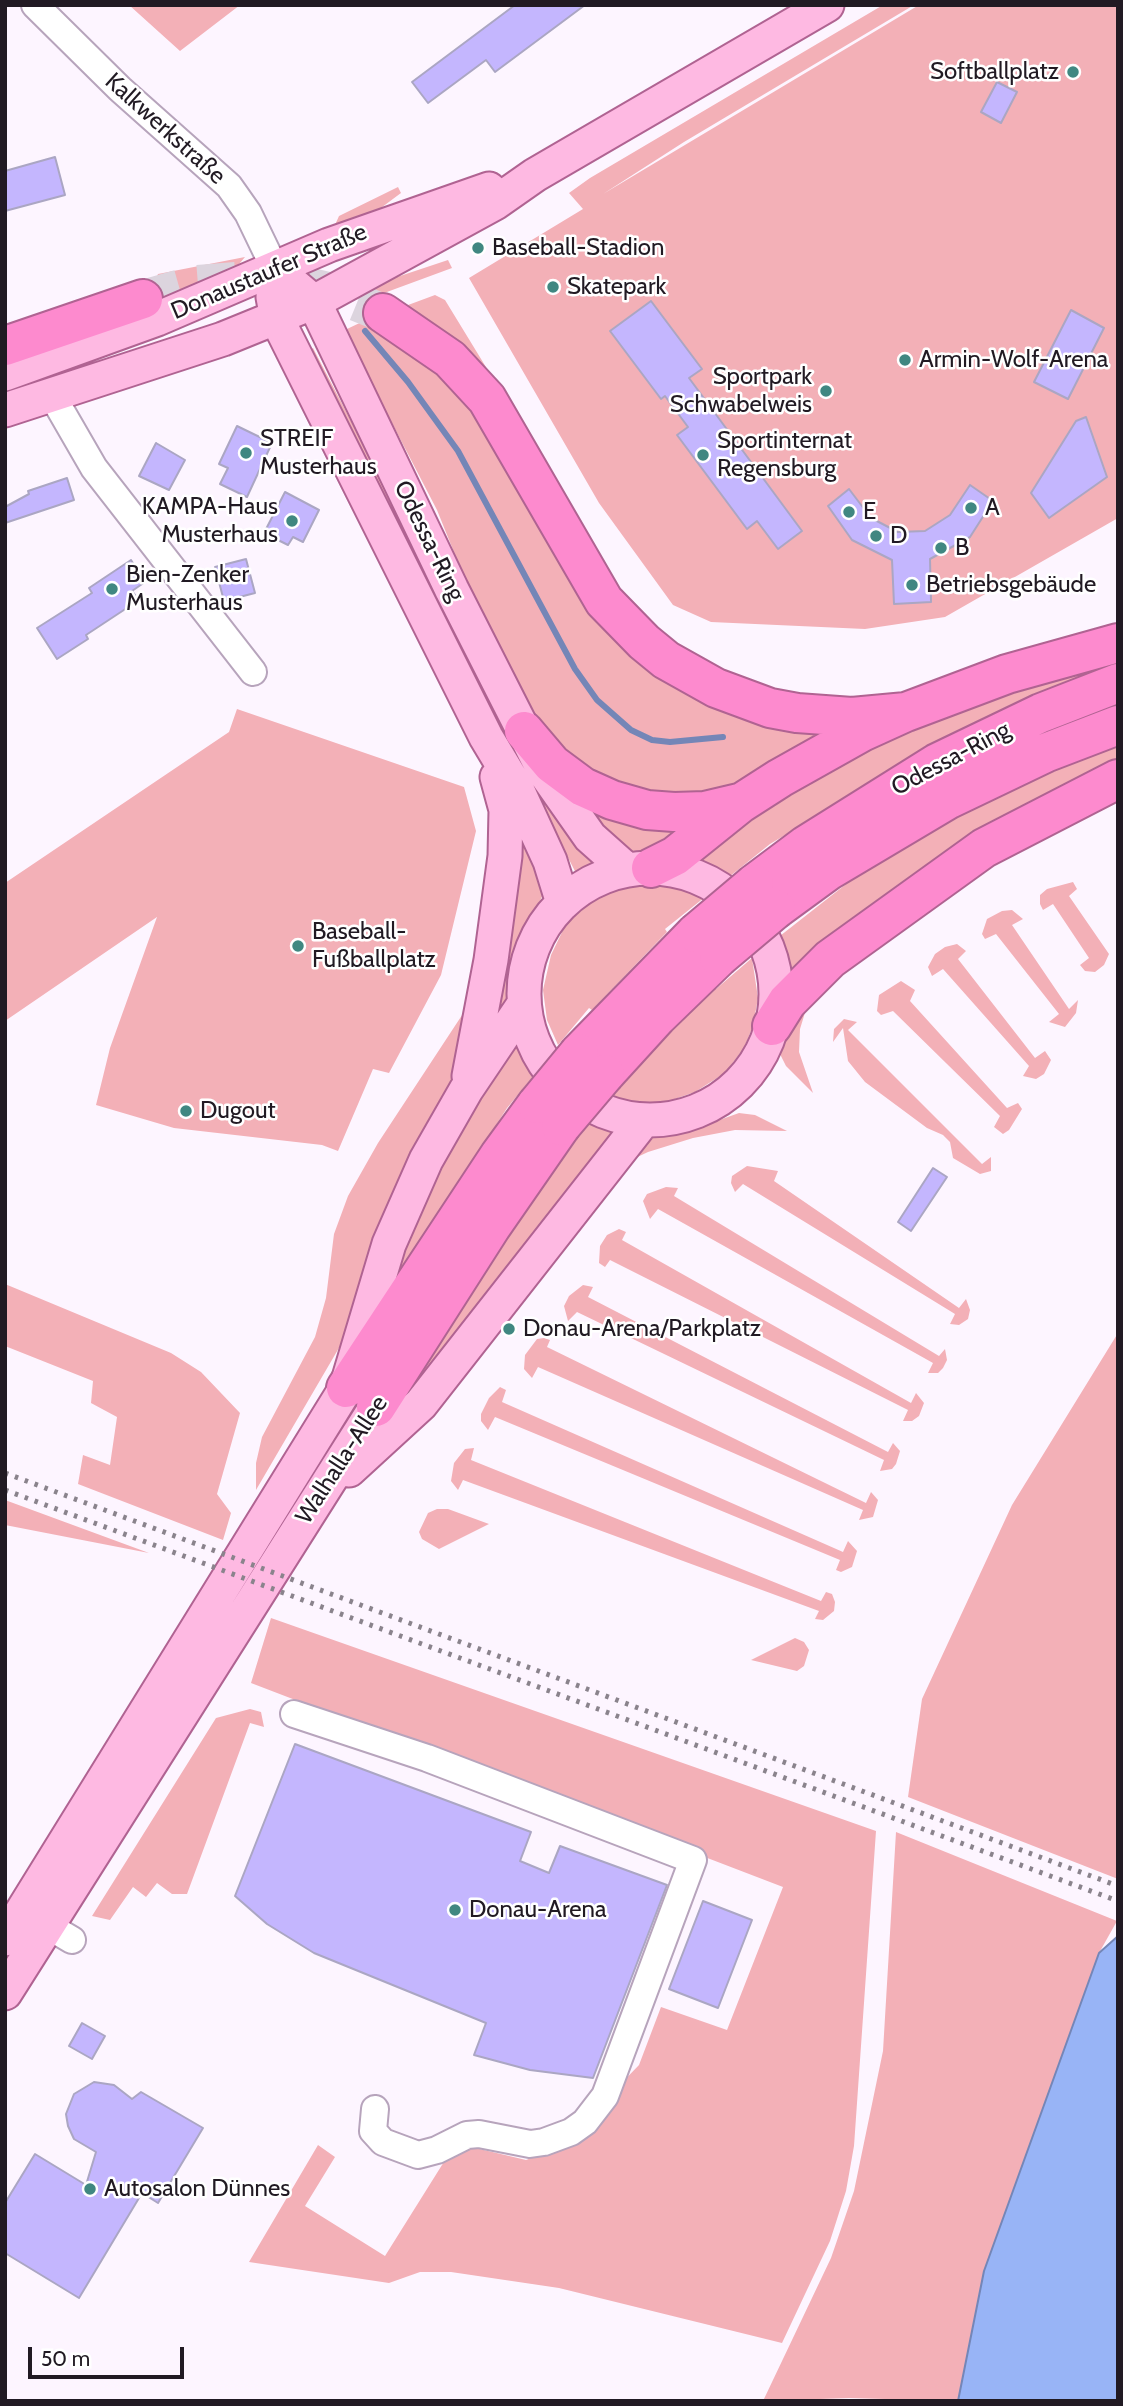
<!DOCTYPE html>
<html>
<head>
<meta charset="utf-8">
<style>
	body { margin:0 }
	#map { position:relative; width:1123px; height:2406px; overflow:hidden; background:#fdf5ff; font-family:Cabin,sans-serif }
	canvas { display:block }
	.frame { position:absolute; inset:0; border:7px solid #211a23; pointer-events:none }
	.scale { position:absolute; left:28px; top:2347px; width:156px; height:32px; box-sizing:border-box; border:4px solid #211a23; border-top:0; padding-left:9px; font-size:21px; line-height:24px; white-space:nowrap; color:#211a23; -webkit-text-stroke:5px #fff; paint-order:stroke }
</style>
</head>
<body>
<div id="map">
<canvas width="1123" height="2406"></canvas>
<div class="frame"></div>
<div class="scale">50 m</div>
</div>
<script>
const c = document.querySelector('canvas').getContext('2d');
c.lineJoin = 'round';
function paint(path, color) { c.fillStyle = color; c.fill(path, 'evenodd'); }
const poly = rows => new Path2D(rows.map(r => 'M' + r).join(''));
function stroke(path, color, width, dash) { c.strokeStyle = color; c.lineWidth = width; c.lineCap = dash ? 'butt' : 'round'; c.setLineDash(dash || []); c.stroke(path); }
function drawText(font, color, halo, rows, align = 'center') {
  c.font = font + ' Cabin,sans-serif'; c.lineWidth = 5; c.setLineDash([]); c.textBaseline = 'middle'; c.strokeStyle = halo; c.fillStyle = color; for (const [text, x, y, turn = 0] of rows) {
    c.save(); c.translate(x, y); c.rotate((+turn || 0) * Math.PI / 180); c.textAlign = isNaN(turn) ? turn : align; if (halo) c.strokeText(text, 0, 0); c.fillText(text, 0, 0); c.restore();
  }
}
const green = poly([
	[129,5,240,5,180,51],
	[883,5,914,5,684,142,603,194,919,5,1118,5,1118,518,945,617,865,629,711,622,673,605,599,503,469,278,583,209,569,193,590,178],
	[398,187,401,193,366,219,339,231,335,225,339,216],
	[245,257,229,276,141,310,158,274],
	[448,260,452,268,376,296,368,294,368,292,394,278],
	[435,295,445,300,500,390,400,308],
	[368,319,468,395,636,649,861,721,727,791,657,800,579,770,538,720,509,670,468,587,437,510,351,344,347,329],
	[313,348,538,780,598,862,577,875,306,352],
	[1118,653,1118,670,924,752,770,844,729,877,708,865,685,858,857,744],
	[237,709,464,787,476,831,441,975,389,1073,373,1069,338,1151,322,1145,174,1128,96,1105,110,1048,157,917,5,1021,5,883,229,732],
	[1118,737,1118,761,885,899,778,978,771,943,901,841],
	[594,803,706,817,662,849,632,853,588,821],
	[519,817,544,892,514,960,510,1006,476,1066],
	[667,877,710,893,665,929,667,932,592,1010,589,1008,558,1045,547,1020,543,990,551,955,578,899,591,888,615,879],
	[1073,882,1077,889,1069,896,1109,954,1104,965,1095,972,1085,971,1080,965,1089,958,1053,904,1043,910,1040,904,1040,895,1047,889],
	[1012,910,1023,919,1012,925,1069,1009,1078,1000,1076,1013,1065,1027,1049,1022,1059,1014,996,934,985,939,982,934,987,919,1002,911],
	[957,944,966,951,958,959,1035,1058,1045,1051,1051,1060,1044,1074,1036,1079,1023,1076,1029,1066,943,969,932,976,928,967,935,954,945,947],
	[752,958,758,998,753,1026,744,1048,725,1073,695,1092,666,1102,639,1102,611,1098,712,985,716,989],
	[901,981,915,990,910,1001,1007,1108,1018,1103,1022,1109,1009,1130,1003,1134,994,1127,1000,1116,893,1011,881,1015,877,1011,879,995],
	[811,993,800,1029,799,1052,813,1093,786,1066,780,1054,797,1013],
	[470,1003,454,1077,391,1197,368,1255,350,1329,256,1490,256,1463,262,1437,315,1337,326,1298,334,1234,348,1196,378,1143],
	[844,1019,857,1022,848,1030,982,1164,991,1157,991,1171,980,1174,953,1158,950,1142,943,1135,927,1128,865,1082,848,1061,843,1028,833,1042,834,1029],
	[516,1034,535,1074,507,1108,383,1302,436,1171],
	[739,1113,755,1115,787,1131,735,1130,693,1138,648,1152,614,1168,642,1137,686,1132],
	[589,1123,621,1134,394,1414,378,1424,562,1154],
	[747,1166,778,1171,774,1181,959,1308,966,1299,970,1310,968,1319,959,1325,950,1324,955,1314,743,1184,735,1192,731,1183,732,1176],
	[666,1187,678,1188,674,1196,939,1356,945,1349,947,1360,943,1368,938,1373,928,1373,933,1363,658,1209,650,1219,643,1201,647,1194],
	[619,1229,626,1232,622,1240,911,1403,916,1393,924,1403,919,1416,912,1421,903,1421,908,1410,610,1260,605,1267,599,1263,600,1246,607,1235],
	[5,1284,171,1353,201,1372,240,1413,217,1494,231,1513,223,1540,78,1484,83,1455,110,1465,117,1417,91,1403,93,1381,5,1346],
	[583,1285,593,1287,588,1297,888,1452,893,1443,900,1451,896,1464,892,1469,880,1471,884,1460,577,1312,568,1321,564,1306,569,1296],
	[1118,1333,1118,1879,908,1797,922,1699,1012,1505],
	[544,1338,550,1340,547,1347,866,1503,871,1492,878,1500,873,1517,859,1520,863,1510,538,1367,532,1378,524,1369,525,1355,537,1339],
	[500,1387,506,1390,502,1402,843,1552,848,1541,857,1551,852,1567,841,1572,836,1570,840,1560,495,1417,488,1430,481,1421,481,1414,489,1398],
	[474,1448,471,1460,821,1601,826,1592,832,1594,835,1602,834,1611,823,1620,815,1619,819,1611,463,1480,458,1490,451,1481,454,1463,465,1449],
	[5,1500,149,1553,5,1525],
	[437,1509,448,1509,489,1524,439,1549,422,1539,419,1532,428,1513],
	[271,1618,876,1831,854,2146,846,2191,830,2241,782,2343,559,2288,451,2272,420,2272,389,2283,249,2262,318,2145,335,2157,305,2206,385,2256,447,2157,467,2146,526,2160,559,2148,639,2065,661,2007,727,2030,783,1887,251,1683],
	[795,1638,804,1642,809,1650,804,1666,797,1671,751,1660],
	[250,1709,261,1712,264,1727,250,1723,187,1894,172,1894,157,1883,146,1897,133,1887,110,1920,92,1916,216,1718],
	[896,1832,1117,1921,1099,1953,984,2271,958,2401,849,2398,763,2401,831,2258,854,2191,883,2051]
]);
const water = poly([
	[1118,1936,1118,2401,958,2401,984,2271,1099,1953,1118,1936]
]);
const stream = poly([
	[365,331,408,382,458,451,575,669,597,700,631,730,652,740,670,742,723,737]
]);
const building = poly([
	[515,5,585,5,495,72,486,60,428,103,412,82,515,5],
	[997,82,1017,92,1001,123,981,112,997,82],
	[55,157,65,195,5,211,5,171,55,157],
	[651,301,702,369,689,378,802,531,778,549,757,521,747,529,677,435,688,427,665,396,661,399,610,331,651,301],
	[1071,310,1104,328,1068,399,1034,382,1071,310],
	[1086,417,1107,477,1049,518,1031,493,1076,421,1086,417],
	[237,426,272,443,247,497,220,484,228,468,219,464,237,426],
	[156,443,185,460,169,490,139,476,156,443],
	[67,478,74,500,5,523,5,507,29,494,28,491,67,478],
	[970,485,993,501,970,537,930,559,931,602,894,604,892,560,852,540,828,506,849,489,871,518,898,532,925,531,950,515,970,485],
	[285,492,319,510,303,542,293,537,288,545,264,533,285,492],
	[246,559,255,593,224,601,215,567,246,559],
	[131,560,145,582,132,591,139,600,86,635,88,639,57,659,37,628,92,593,89,588,131,560],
	[933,1168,947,1177,911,1231,898,1222,933,1168],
	[295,1744,531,1832,520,1861,549,1873,560,1846,667,1885,593,2078,530,2070,474,2055,486,2023,314,1953,267,1924,235,1896,295,1744],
	[703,1901,752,1920,718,2008,669,1989,703,1901],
	[82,2023,105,2036,92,2059,69,2046,82,2023],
	[94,2082,114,2085,132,2099,141,2092,203,2128,158,2203,142,2193,79,2298,5,2253,5,2203,35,2154,86,2185,96,2152,74,2139,68,2126,66,2114,74,2094,94,2082]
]);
const highwayTunnel = poly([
	[303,285,332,292,383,313],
	[143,299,196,284,246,280]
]);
const minor = poly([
	[35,5,120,89,229,186,248,213,275,269],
	[53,397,94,468,253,672],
	[294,1714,427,1758,693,1860,605,2096,585,2122,571,2132,544,2142,530,2144,479,2134,467,2135,437,2150,418,2155,383,2142,373,2131,375,2109],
	[33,1917,72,1940]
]);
const major = poly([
	[275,269,314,302,452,590,545,773,590,837,627,870],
	[273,297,277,319,486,737,516,787,550,861,563,903],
	[5,374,157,319,329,245,489,189],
	[5,410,223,339,314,302,495,203,535,175,827,5],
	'524 994a126 126 0 1 1 252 0a126 126 0 1 1-252 0Z',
	[469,1076,491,960,505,856,506,810,497,777],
	[349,1470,421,1404,643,1121],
	[5,1939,346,1388,389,1244,426,1160,466,1090,524,1004],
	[5,1993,376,1407]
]);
const highway = poly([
	[383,313,450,359,487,399,604,601,644,642,666,660,716,688,770,708,797,713,852,717,906,712],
	[5,346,143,299],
	[524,731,552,764,583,787,612,800,647,810,674,812,705,811,739,803],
	[651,868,675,856,741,803,780,778,862,732,906,712,1007,674,1118,643],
	[754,884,806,845,937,763,1041,713,1118,683],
	[776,909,828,871,949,799,1045,753,1118,725],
	[772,1026,787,1002,830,959,984,848,1118,779],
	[579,1053,696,933],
	[605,1074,657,1017,719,957],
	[346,1388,499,1156,537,1104],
	[376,1407,491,1227,561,1126]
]);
const rail = poly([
	[5,1473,1118,1886],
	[5,1490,1118,1901]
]);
const highwayBridge = poly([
	[696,933,754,884],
	[719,957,776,909],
	[537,1104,579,1053],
	[561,1126,605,1074]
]);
const markers = [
	[1073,72,7,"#408781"],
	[478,248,7,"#408781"],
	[553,287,7,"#408781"],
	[905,360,7,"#408781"],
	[826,391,7,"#408781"],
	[246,453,7,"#408781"],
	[703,455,7,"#408781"],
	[971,508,7,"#408781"],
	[849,512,7,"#408781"],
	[292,521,7,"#408781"],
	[876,536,7,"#408781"],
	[941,548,7,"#408781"],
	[912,585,7,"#408781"],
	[112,589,7,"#408781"],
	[298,946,7,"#408781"],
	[186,1111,7,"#408781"],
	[509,1329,7,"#408781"],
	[455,1910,7,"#408781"],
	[90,2189,7,"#408781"]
];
const poiNames = [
	["Softballplatz",1059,72,"right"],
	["Baseball-Stadion",492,248],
	["Skatepark",567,287],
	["Armin-Wolf-Arena",919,360],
	["Sportpark",812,377,"right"],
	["Schwabelweis",812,405,"right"],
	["STREIF",260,439],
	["Musterhaus",260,467],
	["Sportinternat",717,441],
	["Regensburg",717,469],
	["KAMPA-Haus",278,507,"right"],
	["Musterhaus",278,535,"right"],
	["A",985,508],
	["E",863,512],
	["D",890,536],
	["B",955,548],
	["Bien-Zenker",126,575],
	["Musterhaus",126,603],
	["Betriebsgebäude",926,585],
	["Baseball-",312,932],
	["Fußballplatz",312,960],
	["Dugout",200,1111],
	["Donau-Arena/Parkplatz",523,1329],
	["Donau-Arena",469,1910],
	["Autosalon Dünnes",104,2189]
];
const streetNames = [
	["Kalkwerkstraße",165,129,42],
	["Donaustaufer Straße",269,272,-23],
	["Odessa-Ring",429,541,64],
	["Odessa-Ring",951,759,-28],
	["Walhalla-Allee",342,1460,-57]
];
paint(green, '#f3b0b7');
paint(water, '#98b4f6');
stroke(water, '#7486b7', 2);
stroke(stream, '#7486b7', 6);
paint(building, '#c4b6fe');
stroke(building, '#aba6c3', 2);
stroke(highwayTunnel, '#dcd4de', 38, [38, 19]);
stroke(minor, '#b7a4bc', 30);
stroke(major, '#b06392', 37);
stroke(highway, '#b06392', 42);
stroke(minor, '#fff', 26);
stroke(major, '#feb9e2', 33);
stroke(highway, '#fd8ace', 38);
stroke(rail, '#8a838c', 5, [3.5, 7]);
stroke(highwayBridge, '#b06392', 42, []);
stroke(highwayBridge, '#fd8ace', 38);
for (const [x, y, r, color] of markers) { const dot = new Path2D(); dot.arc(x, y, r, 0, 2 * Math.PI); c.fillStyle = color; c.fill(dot); stroke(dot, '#fff', 2.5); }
drawText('24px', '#211a23', '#fff', poiNames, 'left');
drawText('24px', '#211a23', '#fff', streetNames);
</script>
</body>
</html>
